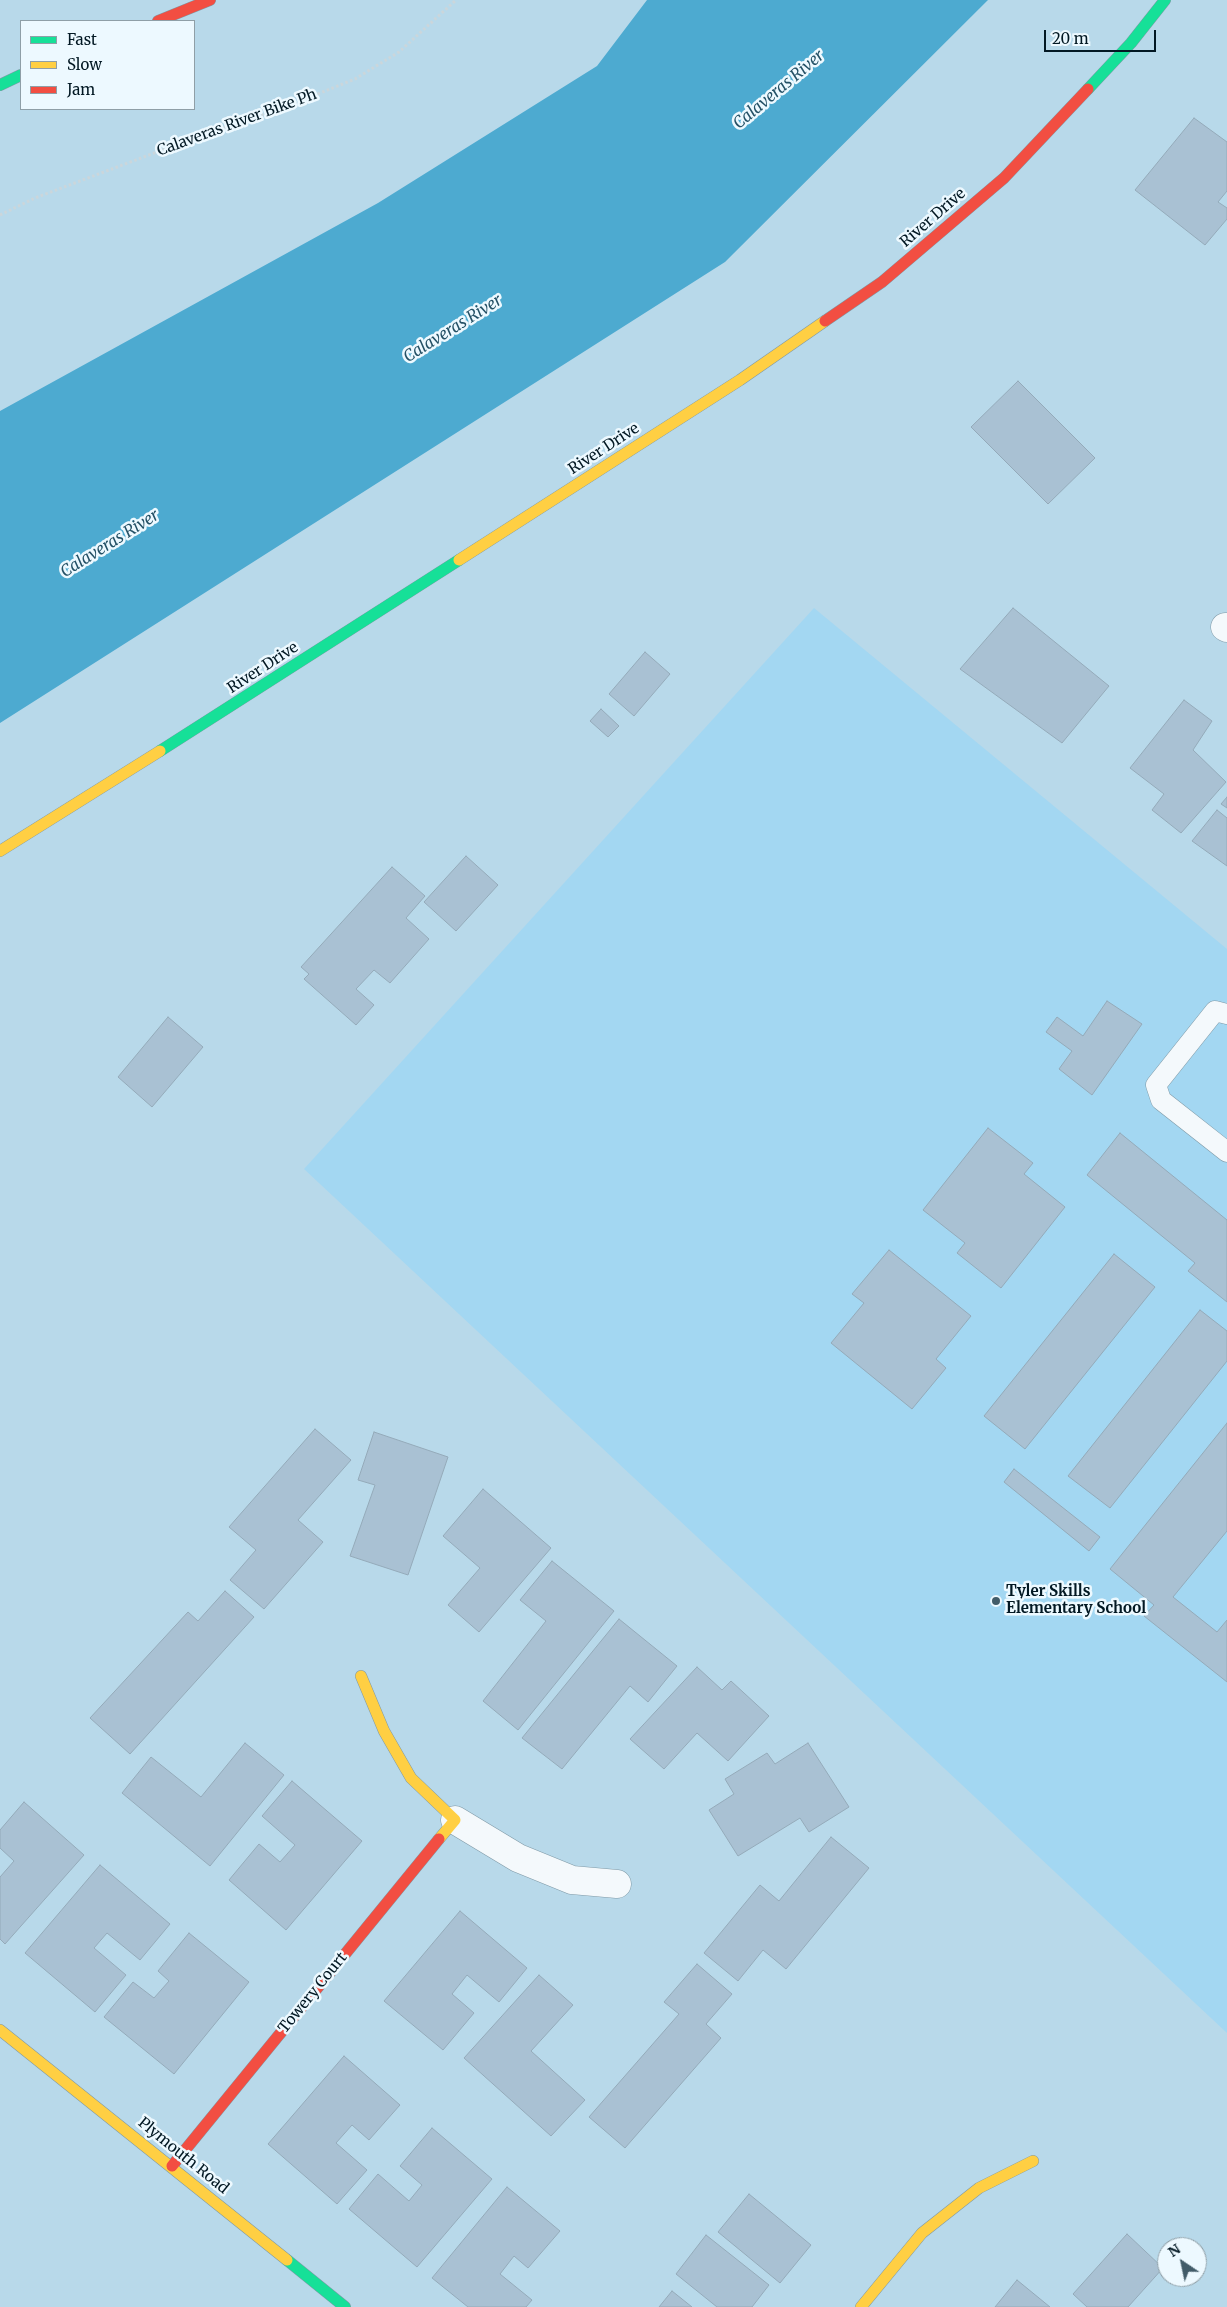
<!DOCTYPE html>
<html>
<head>
<meta charset="utf-8">
<style>
	body { margin:0 }
	#map { position:relative; width:1227px; height:2307px; overflow:hidden; background:#b8d9ea; font-family:Merriweather,serif }
	canvas { display:block }
	.legend { position:absolute; left:20px; top:20px; width:175px; height:90px; box-sizing:border-box; background:#edf9ff; border:1px solid #8f9fa7; margin:0; padding:6px 9px; list-style:none; font-size:15px; color:#021823 }
	.legend li { display:flex; align-items:center; gap:10px; height:25px }
	.legend b { width:25px; border:1px solid #8f9fa7 }
	.north { position:absolute; left:1157px; top:2237px; width:50px; height:50px; box-sizing:border-box; background:#edf9ff; border:1px solid #8f9fa7; border-radius:50%; rotate:326deg; font-size:14px; font-weight:700; line-height:20px; text-align:center; color:#021823 }
	.north::after { content:''; display:block; margin:auto; width:18px; height:22px; background:#425c69; clip-path:polygon(50% 0,100% 100%,50% 72%,0 100%) }
	.scale { position:absolute; left:1044px; top:30px; width:112px; height:22px; box-sizing:border-box; border:2px solid #021823; border-top:0; padding-left:6px; font-size:15px; line-height:18px; white-space:nowrap; color:#021823; -webkit-text-stroke:4px #edf9ff; paint-order:stroke }
</style>
</head>
<body>
<div id="map">
<canvas width="1227" height="2307"></canvas>
<ul class="legend">
<li><b style="height:6px;background:#16e098"></b>Fast</li>
<li><b style="height:6px;background:#ffcf43"></b>Slow</li>
<li><b style="height:6px;background:#f24e42"></b>Jam</li>
</ul>
<div class="north">N</div>
<div class="scale">20 m</div>
</div>
<script>
const c = document.querySelector('canvas').getContext('2d');
c.lineJoin = 'round';
function paint(path, color) { c.fillStyle = color; c.fill(path, 'evenodd'); }
const poly = rows => new Path2D(rows.map(r => 'M' + r).join(''));
function stroke(path, color, width, dash) { c.strokeStyle = color; c.lineWidth = width; c.lineCap = dash ? 'butt' : 'round'; c.setLineDash(dash || []); c.stroke(path); }
function drawText(font, color, halo, rows, align = 'center') {
  c.font = font + ' Merriweather,serif'; c.lineWidth = 5; c.setLineDash([]); c.textBaseline = 'middle'; c.strokeStyle = halo; c.fillStyle = color; for (const [text, x, y, turn = 0] of rows) {
    c.save(); c.translate(x, y); c.rotate((+turn || 0) * Math.PI / 180); c.textAlign = isNaN(turn) ? turn : align; if (halo) c.strokeText(text, 0, 0); c.fillText(text, 0, 0); c.restore();
  }
}
const built = poly([
	[814,608,1227,949,1227,2033,304,1169]
]);
const water = poly([
	[647,0,988,0,725,262,0,723,0,411,378,203,597,66]
]);
const building = poly([
	[1194,118,1227,142,1227,191,1218,202,1227,208,1227,219,1205,245,1135,190,1194,118],
	[1018,381,1095,458,1048,504,971,427,1018,381],
	[1013,608,1109,686,1062,743,960,669,1013,608],
	[645,652,670,674,634,716,609,694,645,652],
	[1184,700,1212,721,1193,750,1226,782,1181,833,1152,810,1164,794,1130,768,1184,700],
	[601,709,619,726,608,737,590,721,601,709],
	[1227,797,1227,808,1221,804,1227,797],
	[1217,810,1227,818,1227,866,1192,841,1217,810],
	[466,856,498,885,456,931,424,902,466,856],
	[392,867,425,896,406,918,429,939,390,983,374,970,356,989,374,1005,356,1025,304,979,309,974,301,967,392,867],
	[1107,1001,1142,1024,1092,1095,1059,1069,1072,1051,1046,1032,1057,1017,1083,1036,1107,1001],
	[168,1017,203,1047,152,1107,118,1077,168,1017],
	[988,1128,1033,1163,1024,1174,1065,1207,1001,1288,957,1253,965,1243,923,1210,988,1128],
	[1120,1133,1227,1220,1227,1302,1188,1271,1195,1263,1087,1175,1120,1133],
	[889,1250,971,1316,936,1359,946,1368,912,1409,831,1343,864,1303,852,1294,889,1250],
	[1114,1254,1155,1287,1025,1449,984,1416,1114,1254],
	[1200,1310,1227,1331,1227,1361,1110,1508,1068,1476,1200,1310],
	[1227,1423,1227,1531,1173,1597,1217,1632,1227,1620,1227,1682,1144,1616,1154,1605,1110,1569,1227,1423],
	[315,1429,351,1460,298,1520,323,1542,264,1609,230,1580,256,1550,229,1527,315,1429],
	[374,1432,448,1457,408,1575,350,1556,375,1485,358,1480,374,1432],
	[1014,1469,1100,1537,1089,1551,1004,1482,1014,1469],
	[483,1489,551,1548,479,1632,448,1605,480,1568,443,1536,483,1489],
	[552,1561,614,1611,518,1730,483,1701,546,1621,520,1600,552,1561],
	[225,1591,254,1617,130,1754,90,1718,188,1612,198,1621,225,1591],
	[619,1619,677,1666,648,1702,630,1686,562,1769,522,1738,619,1619],
	[697,1667,722,1690,731,1681,769,1716,728,1761,697,1733,664,1769,630,1739,697,1667],
	[245,1743,284,1775,210,1866,122,1793,151,1757,201,1797,245,1743],
	[808,1743,849,1807,809,1832,800,1818,738,1856,709,1810,734,1794,725,1779,767,1753,775,1764,808,1743],
	[292,1781,362,1841,286,1930,229,1880,259,1844,280,1862,295,1845,262,1816,292,1781],
	[24,1802,84,1855,5,1944,0,1939,0,1877,14,1861,0,1848,0,1830,24,1802],
	[831,1837,869,1868,786,1969,763,1950,738,1981,704,1953,760,1885,779,1901,831,1837],
	[100,1865,170,1924,140,1960,107,1933,94,1948,126,1975,95,2012,25,1953,100,1865],
	[460,1911,527,1968,499,2002,467,1975,452,1994,474,2013,443,2050,384,2001,460,1911],
	[189,1933,249,1982,174,2074,104,2017,133,1982,154,1998,169,1981,158,1971,189,1933],
	[697,1964,732,1994,706,2024,721,2038,625,2148,589,2117,679,2014,664,2002,697,1964],
	[539,1975,573,2005,531,2051,585,2100,551,2136,464,2058,539,1975],
	[344,2056,400,2105,369,2140,352,2125,336,2143,367,2170,337,2204,268,2144,344,2056],
	[432,2128,492,2179,417,2267,349,2209,378,2174,409,2201,422,2185,400,2166,432,2128],
	[507,2187,560,2231,528,2268,514,2256,500,2274,532,2300,526,2307,468,2307,432,2278,507,2187],
	[749,2194,811,2245,780,2283,718,2232,749,2194],
	[1127,2234,1163,2268,1128,2307,1087,2307,1073,2294,1127,2234],
	[706,2235,769,2285,752,2307,717,2307,676,2274,706,2235],
	[1017,2280,1050,2307,995,2307,1017,2280],
	[672,2291,692,2307,659,2307,672,2291]
]);
const path = poly([
	[0,215,35,198,194,138,293,104,355,79,399,52,456,0]
]);
const lane = poly([
	[1227,1014,1215,1011,1156,1085,1161,1100,1227,1152]
]);
const street = poly([
	[1225,627,1227,628],
	[455,1820,518,1858,572,1880,617,1884]
]);
const fast = poly([
	[0,85,21,75],
	[1088,89,1131,43,1165,0],
	[160,751,459,560],
	[287,2260,345,2307]
]);
const slow = poly([
	[459,560,740,380,825,321],
	[0,851,160,751],
	[361,1676,384,1731,411,1778,455,1820,439,1839],
	[0,2030,287,2260],
	[861,2307,922,2233,979,2188,1033,2161]
]);
const jam = poly([
	[158,21,210,0],
	[825,321,882,282,1004,178,1088,89],
	[172,2166,439,1839]
]);
const markers = [
	[996,1601,5,"#425c69"]
];
const streetNames = [
	["Calaveras River Bike Ph",237,123,-20],
	["River Drive",933,218,-41],
	["River Drive",604,449,-33],
	["River Drive",263,668,-33],
	["Towery Court",313,1993,-51],
	["Plymouth Road",183,2156,39]
];
const poiNames = [
	["Tyler Skills",1006,1592],
	["Elementary School",1006,1609]
];
const waterNames = [
	["Calaveras River",779,90,-40],
	["Calaveras River",453,329,-32],
	["Calaveras River",110,544,-32]
];
paint(built, '#a3d7f2');
paint(water, '#4daad0');
paint(building, '#a9c1d3');
stroke(building, '#94aab9', 1);
stroke(lane, '#7f99a6', 21);
stroke(street, '#7f99a6', 29);
stroke(fast, '#7f99a6', 12);
stroke(slow, '#7f99a6', 12);
stroke(jam, '#7f99a6', 12);
stroke(path, '#cbd6db', 3, [2.5, 2.5]);
stroke(lane, '#f4f9fc', 20);
stroke(street, '#f4f9fc', 28);
stroke(fast, '#16e098', 11);
stroke(slow, '#ffcf43', 11);
stroke(jam, '#f24e42', 11);
for (const [x, y, r, color] of markers) { const dot = new Path2D(); dot.arc(x, y, r, 0, 2 * Math.PI); c.fillStyle = color; c.fill(dot); stroke(dot, '#edf9ff', 2); }
drawText('15px', '#021823', '#edf9ff', streetNames);
drawText('bold 15px', '#021823', '#edf9ff', poiNames, 'left');
drawText('italic 16px', '#245166', '#edf9ff', waterNames);
</script>
</body>
</html>
